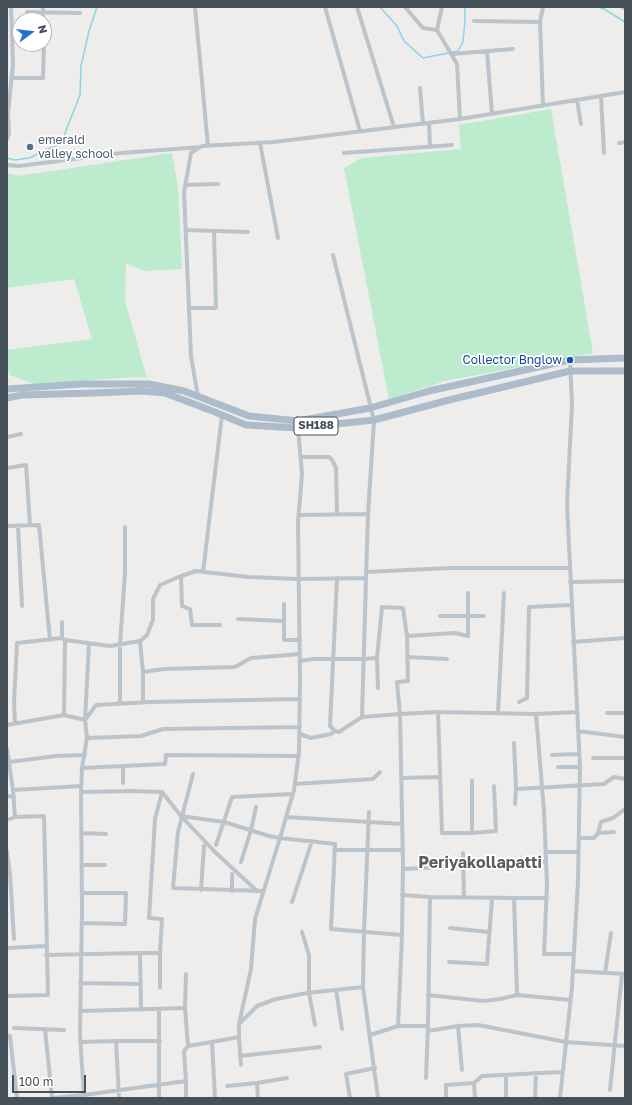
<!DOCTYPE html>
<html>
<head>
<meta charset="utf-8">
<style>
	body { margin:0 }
	#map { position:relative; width:632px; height:1105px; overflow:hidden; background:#efecec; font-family:"Golos Text",sans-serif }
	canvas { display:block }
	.frame { position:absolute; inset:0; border:8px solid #465058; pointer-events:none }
	.north { position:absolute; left:12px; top:12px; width:40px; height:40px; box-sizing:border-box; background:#fff; border:1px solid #b5b9bc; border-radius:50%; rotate:75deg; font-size:11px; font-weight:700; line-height:16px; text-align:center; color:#465058 }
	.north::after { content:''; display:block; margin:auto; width:14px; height:18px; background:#2372d2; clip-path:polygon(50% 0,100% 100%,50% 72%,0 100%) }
	.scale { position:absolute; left:12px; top:1075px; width:74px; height:18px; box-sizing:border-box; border:2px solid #465058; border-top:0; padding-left:5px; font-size:12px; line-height:14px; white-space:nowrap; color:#465058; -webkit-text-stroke:3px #fff; paint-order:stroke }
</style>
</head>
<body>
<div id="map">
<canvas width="632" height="1105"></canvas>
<div class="frame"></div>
<div class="north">N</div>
<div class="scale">100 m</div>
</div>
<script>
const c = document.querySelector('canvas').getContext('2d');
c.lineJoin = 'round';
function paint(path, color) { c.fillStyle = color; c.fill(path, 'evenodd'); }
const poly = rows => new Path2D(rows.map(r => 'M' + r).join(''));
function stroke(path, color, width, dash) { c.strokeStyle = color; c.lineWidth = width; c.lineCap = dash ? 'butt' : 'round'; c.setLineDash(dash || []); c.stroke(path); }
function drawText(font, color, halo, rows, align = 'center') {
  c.font = font + ' "Golos Text",sans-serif'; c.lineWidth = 3.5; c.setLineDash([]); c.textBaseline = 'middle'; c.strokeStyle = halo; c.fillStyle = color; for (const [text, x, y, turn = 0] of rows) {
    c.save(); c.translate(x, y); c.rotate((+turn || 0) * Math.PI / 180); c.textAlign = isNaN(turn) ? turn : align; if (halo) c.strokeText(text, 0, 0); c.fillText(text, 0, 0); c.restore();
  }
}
const green = poly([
	[551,109,593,353,445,381,389,399,344,168,362,158,461,149,459,125],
	[172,153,178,187,182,269,144,271,126,263,125,301,147,378,136,377,34,384,10,375,7,368,7,350,92,339,74,279,7,288,7,173,18,176]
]);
const stream = poly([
	[380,7,397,26,404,41,423,58,458,51,463,42,465,20,465,7],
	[598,7,604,9,625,22],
	[7,158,15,160,29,158,61,143,80,95,81,66,89,31,97,7]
]);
const street = poly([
	[43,7,43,20],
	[195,7,208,146],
	[325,7,360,131],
	[357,7,394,127],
	[405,7,423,28,437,30],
	[442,7,437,30,457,64,460,119],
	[622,7,625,9],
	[27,12,80,13],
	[474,21,540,22,543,7],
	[540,22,543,106],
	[487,51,492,114],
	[451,54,513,49],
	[11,78,43,78,44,44],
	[420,88,423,124],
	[601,96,604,153],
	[577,100,581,124],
	[429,123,430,147],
	[7,139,9,134,8,113,13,64,11,7],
	[260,143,278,238],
	[619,143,625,142],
	[344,153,452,145],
	[7,165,19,166,121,153,201,147],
	[185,185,218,184],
	[186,230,248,232],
	[189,308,216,308,214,231],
	[198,397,191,356,184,192,191,153,202,146,274,142,460,119,625,92],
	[7,437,21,434],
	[301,457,329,457,332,460,336,468,337,514],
	[7,468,26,465,30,525],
	[299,515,368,514],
	[7,526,39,525,50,640],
	[18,526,22,606],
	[203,572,222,415],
	[366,572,450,568,569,568],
	[181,576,182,606,190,609,192,625,220,625],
	[366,578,362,717,400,714,438,712,536,714,544,811,547,885,544,954,574,954],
	[570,582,625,581],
	[284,604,284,640,300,640],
	[440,616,484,616],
	[238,619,284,621],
	[65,640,110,646,140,641,147,635,153,620,153,599,160,585,176,578,196,571,248,577,299,579,366,578,368,514,374,420,333,255],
	[140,641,143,672],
	[573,642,625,638],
	[89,643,85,720,96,705,150,702,300,699],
	[407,657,447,659],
	[300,661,313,659,363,659,377,658],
	[378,688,377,658,382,607,403,608,407,636,455,633,468,636,468,593],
	[143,702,143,672,164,669,235,667,251,658,300,654],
	[519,702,527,698,529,607,571,605],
	[120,704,120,645,125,572,125,527],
	[438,712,442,833,472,833,496,831,494,786],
	[498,713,504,593],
	[607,713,625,713],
	[536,714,577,712],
	[64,715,85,720,87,738,82,768,81,792,82,910,80,1034,84,1098],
	[15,723,14,703,17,643,62,638],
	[7,725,64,715,65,640,62,638,62,622],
	[335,731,330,726,337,578],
	[578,731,625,737],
	[300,734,311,738,331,734,335,731,339,732,362,717],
	[87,738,141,736,163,729,300,727],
	[514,743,516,789,515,804],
	[7,749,13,790,15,817,7,820],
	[552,755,579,754],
	[593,758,625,758],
	[9,762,56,756,85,755],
	[123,766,123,783],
	[558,767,580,767],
	[82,768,165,764,166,755,299,756],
	[193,774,178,832,173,888,264,891],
	[401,778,440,777],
	[472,780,472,833],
	[295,784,373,779,380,772],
	[516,789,604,784,614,777,625,779],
	[13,790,81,786],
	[81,792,132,791,162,792],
	[7,796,14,797],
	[181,816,215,852,257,891],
	[286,817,402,824],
	[82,833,106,834],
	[598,833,614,832],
	[579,838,594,838,598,833,601,822,613,818,625,809],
	[216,845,232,797,292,794],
	[334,850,403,850],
	[7,851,10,874,14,939],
	[546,852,578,852],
	[463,853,464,898],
	[241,862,251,830,256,807],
	[505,862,546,862],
	[82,865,105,865],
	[403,869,463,866],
	[201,890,204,846],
	[232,891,232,874],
	[402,895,430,897,514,898],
	[547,898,514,898,517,995,571,1000],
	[292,902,312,841],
	[82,923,125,924,126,893,82,893],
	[450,928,489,932],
	[302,932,309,955,309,993,315,1025],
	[402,935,403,864,400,714,397,682,408,681,407,636],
	[7,948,46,946],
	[160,953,160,988],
	[46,955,140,953],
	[449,962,487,964,492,899],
	[573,971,625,974],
	[605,973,611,933],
	[80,983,141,984],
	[363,987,364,931,369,812],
	[336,990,342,1029],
	[428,995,483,1001,500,999,517,995],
	[7,996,48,995,44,816,15,817],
	[185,1008,186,974],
	[141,1010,140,953,160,953,162,919,149,918,155,819,162,792,181,816,224,822,269,836,280,838,294,790,299,752,300,678,298,523,302,474,298,428],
	[80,1011,185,1008,188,1046,212,1042,215,1098],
	[239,1024,257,1006,276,999,307,993,363,987,378,1098],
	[428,1026,430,897],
	[458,1026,462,1070],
	[14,1028,64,1030],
	[45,1029,52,1098,84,1095,186,1081,184,1051,188,1046],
	[428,1031,458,1026,478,1025,566,1042,625,1046],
	[370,1035,398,1026],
	[7,1037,10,1036,17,1098],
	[239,1037,241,1065],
	[116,1041,160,1041],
	[80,1042,116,1041,119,1098],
	[212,1042,239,1037,239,1024,251,969,255,919,280,838,335,844,331,929,402,935,398,1026,428,1026,426,1078],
	[240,1056,320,1047],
	[186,1081,186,1098],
	[257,1083,258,1098],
	[474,1083,475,1098],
	[227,1086,257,1083,287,1078],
	[610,1090,622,974],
	[159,1098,159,1009],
	[350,1098,346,1074,375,1068],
	[446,1098,446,1085,474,1083,482,1076,562,1072],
	[506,1098,506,1075],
	[535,1098,536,1073],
	[560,1098,572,987,578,881,580,767,567,504,572,405,570,360]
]);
const primary = poly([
	[7,389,81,384,149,384,184,391,249,416,298,421,370,408,429,391,570,360,625,358],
	[7,398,22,395,93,393,142,391,165,393,215,412,246,425,298,428,374,420,449,400,570,371,625,371]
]);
const markers = [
	[30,147,4,"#5c6f8a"],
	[570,360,4,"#1a4fb4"]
];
const shields = [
	[316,426,44]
];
const shieldNames = [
	["SH188",316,426]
];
const serviceNames = [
	["emerald",38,140],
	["valley school",38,154]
];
const transitNames = [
	["Collector Bnglow",562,360]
];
const districtNames = [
	["Periyakollapatti",480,863]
];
paint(green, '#bcebcd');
stroke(stream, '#8bd4e6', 1.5);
stroke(street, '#bbc4cb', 4);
stroke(primary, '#adbcca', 7);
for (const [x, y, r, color] of markers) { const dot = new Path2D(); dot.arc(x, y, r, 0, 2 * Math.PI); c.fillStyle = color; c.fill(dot); stroke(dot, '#fff', 1.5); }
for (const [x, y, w] of shields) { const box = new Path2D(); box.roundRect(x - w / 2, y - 9, w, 18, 3); c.fillStyle = '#fff'; c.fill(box); stroke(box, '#465058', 1); }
drawText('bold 11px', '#465058', null, shieldNames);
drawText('12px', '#4e5e75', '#fff', serviceNames, 'left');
drawText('12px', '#164399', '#fff', transitNames, 'right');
drawText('bold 16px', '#595d60', '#fff', districtNames);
</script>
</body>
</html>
